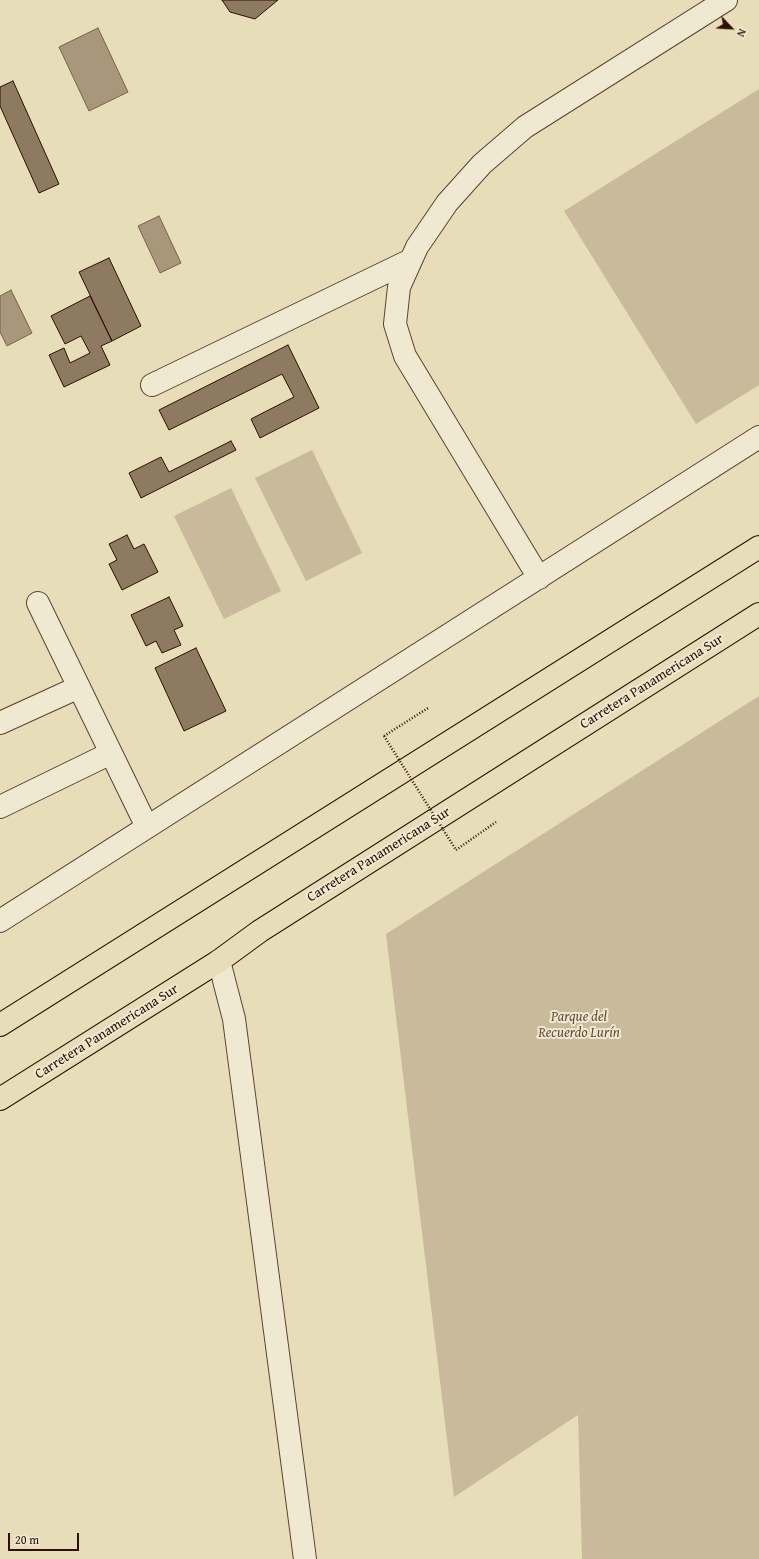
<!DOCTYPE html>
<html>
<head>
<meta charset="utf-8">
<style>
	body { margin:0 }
	#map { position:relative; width:759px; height:1559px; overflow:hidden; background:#e8ddb9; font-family:"Gentium Book Plus",serif }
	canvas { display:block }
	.north { position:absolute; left:711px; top:8px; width:40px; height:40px; -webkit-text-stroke:3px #f0e9d2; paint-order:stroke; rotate:115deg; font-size:11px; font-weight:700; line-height:16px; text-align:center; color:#2d0f02 }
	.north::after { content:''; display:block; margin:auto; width:14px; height:18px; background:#2d0f02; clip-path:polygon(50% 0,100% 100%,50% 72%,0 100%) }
	.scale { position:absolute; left:8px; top:1533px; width:71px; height:18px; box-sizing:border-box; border:2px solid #2d0f02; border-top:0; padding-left:5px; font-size:12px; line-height:14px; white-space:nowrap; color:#2d0f02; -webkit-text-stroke:3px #f0e9d2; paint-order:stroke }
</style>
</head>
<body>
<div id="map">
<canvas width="759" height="1559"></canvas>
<div class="north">N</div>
<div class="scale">20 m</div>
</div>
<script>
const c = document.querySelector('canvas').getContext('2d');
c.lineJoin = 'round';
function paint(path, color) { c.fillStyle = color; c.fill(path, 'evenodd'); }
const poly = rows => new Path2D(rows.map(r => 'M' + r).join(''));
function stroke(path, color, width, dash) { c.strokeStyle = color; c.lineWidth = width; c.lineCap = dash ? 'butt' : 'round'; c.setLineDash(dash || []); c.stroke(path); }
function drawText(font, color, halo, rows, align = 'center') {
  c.font = font + ' "Gentium Book Plus",serif'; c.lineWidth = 4; c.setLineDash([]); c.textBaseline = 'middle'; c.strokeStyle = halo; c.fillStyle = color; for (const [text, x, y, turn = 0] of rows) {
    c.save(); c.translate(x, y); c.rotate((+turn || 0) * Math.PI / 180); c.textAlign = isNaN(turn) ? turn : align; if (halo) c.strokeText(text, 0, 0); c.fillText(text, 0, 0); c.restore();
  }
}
const green = poly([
	[759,89,759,385,696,424,564,211],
	[312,450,362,553,306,581,255,478],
	[231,488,281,591,224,619,174,516],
	[759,696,759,1559,582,1559,578,1415,454,1497,386,934]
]);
const water = poly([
	[98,28,128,92,89,111,59,47,98,28],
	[159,216,181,263,160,273,138,226,159,216],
	[11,290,32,333,7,346,0,332,0,296,11,290]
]);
const building = poly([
	[222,0,278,0,255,19,230,12,222,0],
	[13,81,59,184,39,193,0,106,0,87,13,81],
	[109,258,141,326,112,341,79,272,109,258],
	[90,296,112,341,101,346,110,365,64,387,49,355,64,348,70,363,90,353,81,336,65,344,51,316,90,296],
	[288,345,319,408,260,438,251,419,294,397,282,374,169,430,159,410,288,345],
	[231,441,236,450,141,498,129,473,161,457,169,472,231,441],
	[127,535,134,549,144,544,158,572,122,590,109,564,117,560,109,544,127,535],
	[169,597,183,626,174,630,181,645,162,653,156,641,146,646,131,615,169,597],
	[196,648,226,711,184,731,155,668,196,648]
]);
const path = poly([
	[384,736,428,708],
	[456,850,496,822]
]);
const minor = poly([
	[152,385,411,260],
	[539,578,405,356,395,324,399,287,417,247,447,203,482,164,525,127,726,0],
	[38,603,147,827],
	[0,723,79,687],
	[0,807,111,753],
	[0,921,759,437],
	[219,961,234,1019,305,1559]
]);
const highway = poly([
	[0,1025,759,547],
	[0,1099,219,961,260,931,759,614]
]);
const pathBridge = poly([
	[384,736,456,850]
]);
const streetNames = [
	["Carretera Panamericana Sur",652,682,-32],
	["Carretera Panamericana Sur",379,855,-32],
	["Carretera Panamericana Sur",107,1032,-32]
];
const parkNames = [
	["Parque del",579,1017],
	["Recuerdo Lurín",579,1033]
];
paint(green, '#c8ba9a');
paint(water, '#a8977b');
stroke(water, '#77614b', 1);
paint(building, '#8e7a61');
stroke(building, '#2d0f02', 1);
stroke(minor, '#5c4230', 24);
stroke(highway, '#2d0f02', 24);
stroke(path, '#2d0f02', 2.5, [1, 2]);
stroke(minor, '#f0e9d2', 22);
stroke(highway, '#e8ddb9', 22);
stroke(pathBridge, '#2d0f02', 2.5, [1, 2]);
drawText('14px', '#2d0f02', '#f0e9d2', streetNames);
drawText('italic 14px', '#634b37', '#f0e9d2', parkNames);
</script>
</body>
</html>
